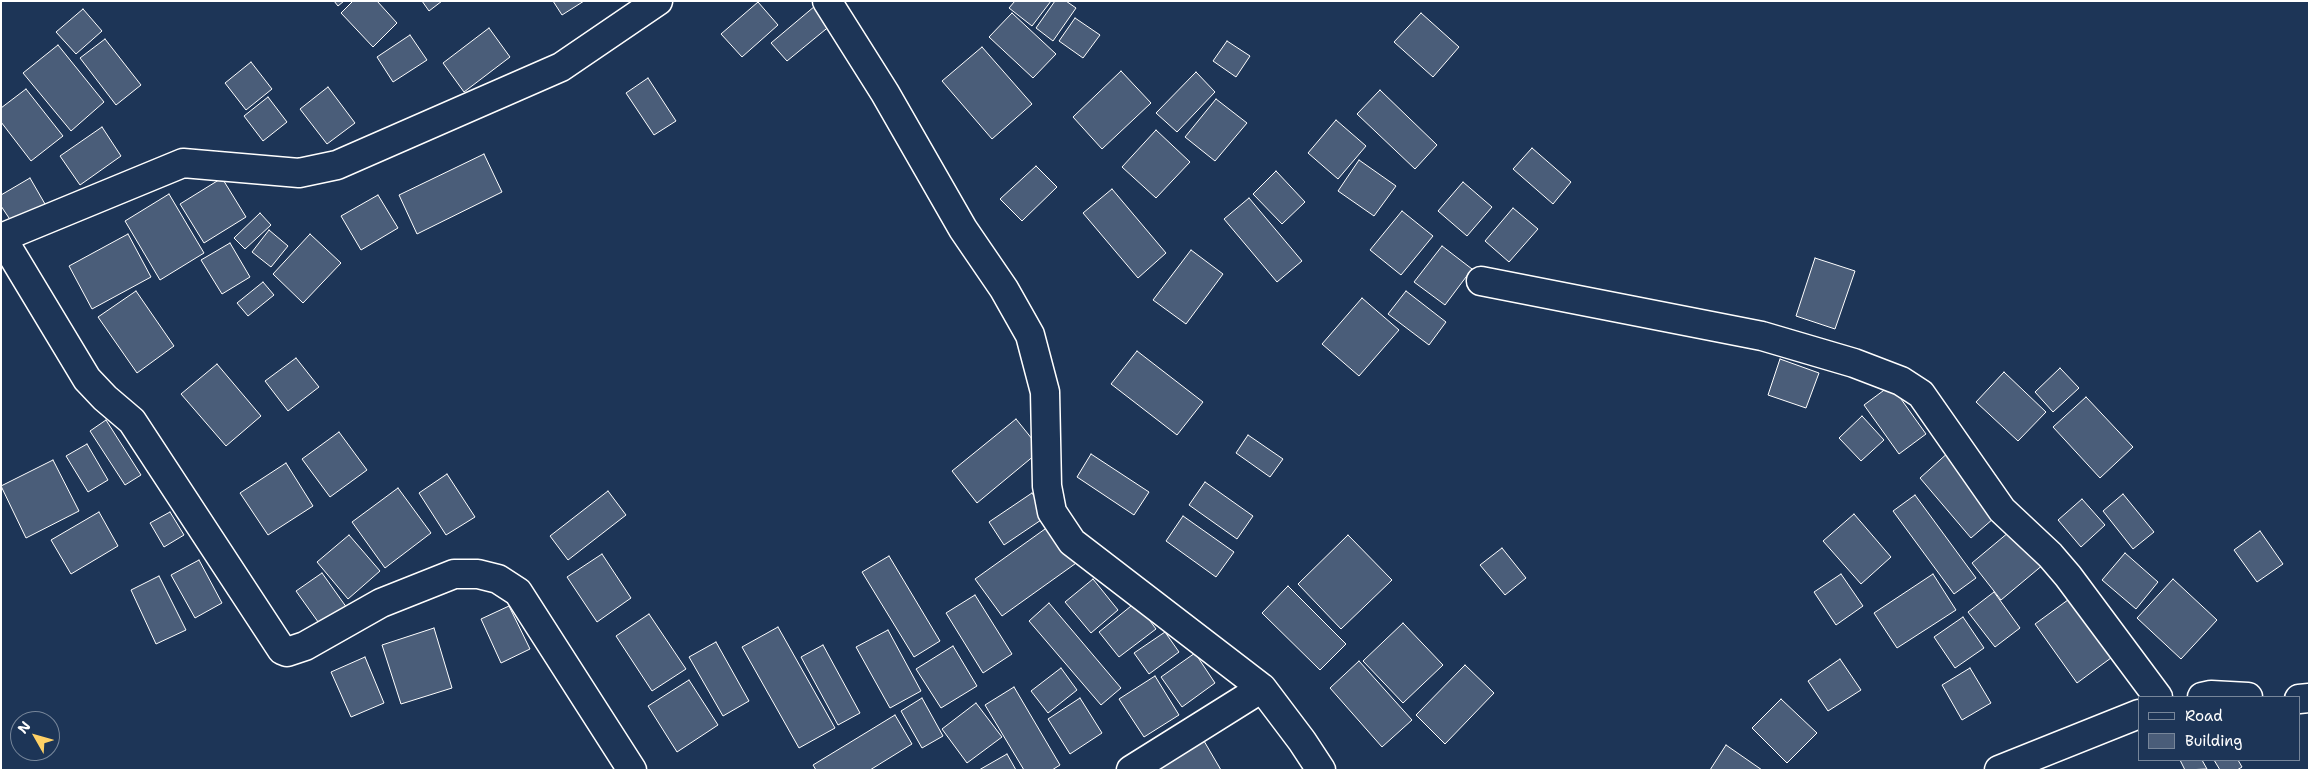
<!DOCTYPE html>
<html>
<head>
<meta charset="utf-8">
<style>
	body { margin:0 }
	#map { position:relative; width:2310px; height:771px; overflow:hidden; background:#1d3557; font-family:"Shantell Sans",sans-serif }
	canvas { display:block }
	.frame { position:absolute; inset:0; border:2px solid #fff; pointer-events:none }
	.legend { position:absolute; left:2138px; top:696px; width:162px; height:65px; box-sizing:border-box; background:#1d3557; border:1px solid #77869a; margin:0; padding:6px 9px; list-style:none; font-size:15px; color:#fff }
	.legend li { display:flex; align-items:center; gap:10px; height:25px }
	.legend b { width:25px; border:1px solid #77869a }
	.north { position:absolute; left:10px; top:711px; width:50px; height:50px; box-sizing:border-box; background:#1d3557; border:1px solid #77869a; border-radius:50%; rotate:308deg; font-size:14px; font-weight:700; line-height:20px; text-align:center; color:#fff }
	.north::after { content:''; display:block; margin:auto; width:18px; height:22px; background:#ffd166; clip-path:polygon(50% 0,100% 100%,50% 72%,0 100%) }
</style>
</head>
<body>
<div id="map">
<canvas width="2310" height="771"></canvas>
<div class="frame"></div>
<ul class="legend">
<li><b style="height:6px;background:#1d3557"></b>Road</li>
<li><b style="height:14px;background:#4a5d79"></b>Building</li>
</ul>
<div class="north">N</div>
</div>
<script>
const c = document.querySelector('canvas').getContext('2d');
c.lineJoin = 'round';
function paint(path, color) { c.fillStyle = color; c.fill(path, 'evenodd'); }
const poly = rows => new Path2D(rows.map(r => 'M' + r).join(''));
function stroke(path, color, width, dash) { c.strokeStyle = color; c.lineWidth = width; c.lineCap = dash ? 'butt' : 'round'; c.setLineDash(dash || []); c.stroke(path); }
const building = poly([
	[334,1,344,1,338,6,334,1],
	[353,1,377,1,397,23,373,47,341,13,353,1],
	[422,1,442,1,429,11,422,1],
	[553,1,584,1,562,15,553,1],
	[1015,1,1051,1,1032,26,1009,8,1015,1],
	[1055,1,1066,1,1076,8,1053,41,1036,28,1055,1],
	[758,2,778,25,742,57,721,34,758,2],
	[815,6,831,25,787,61,771,43,815,6],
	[83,9,102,31,76,54,56,32,83,9],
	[1012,13,1056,54,1033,78,989,37,1012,13],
	[1421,13,1459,47,1433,77,1394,42,1421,13],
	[1075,18,1100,35,1083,58,1059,41,1075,18],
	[489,28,510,57,464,92,443,63,489,28],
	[410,35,427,60,393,82,377,57,410,35],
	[105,39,141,85,116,105,80,58,105,39],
	[1227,41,1250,56,1236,77,1213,61,1227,41],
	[58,45,104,102,71,131,23,73,58,45],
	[982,47,1032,104,992,139,942,81,982,47],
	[251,62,272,89,246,110,225,83,251,62],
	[1121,71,1151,103,1102,149,1073,117,1121,71],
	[1196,72,1215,92,1177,132,1156,113,1196,72],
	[648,78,676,121,654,135,626,93,648,78],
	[328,87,355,123,327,144,300,109,328,87],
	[26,89,63,136,31,161,1,122,1,108,26,89],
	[1380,90,1437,145,1415,169,1357,114,1380,90],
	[268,97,287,122,263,141,244,116,268,97],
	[1216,99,1247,123,1215,161,1185,137,1216,99],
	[1336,120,1366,146,1338,179,1308,153,1336,120],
	[102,127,121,156,80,185,60,156,102,127],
	[1156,130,1190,162,1156,198,1122,167,1156,130],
	[1532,148,1571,182,1553,204,1513,169,1532,148],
	[484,154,502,192,417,234,399,195,484,154],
	[1359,160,1396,186,1374,216,1338,191,1359,160],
	[1036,166,1057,187,1022,221,1000,199,1036,166],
	[1276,171,1305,202,1282,224,1253,194,1276,171],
	[30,178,45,204,13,224,1,206,1,195,30,178],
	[222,178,246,217,204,243,180,204,222,178],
	[1463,182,1492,207,1467,236,1438,211,1463,182],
	[1112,189,1166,253,1138,278,1083,213,1112,189],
	[169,194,204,253,160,280,125,221,169,194],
	[378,195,398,228,361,250,341,216,378,195],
	[1249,198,1302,261,1277,282,1224,219,1249,198],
	[1513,208,1538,229,1509,262,1485,241,1513,208],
	[1402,211,1433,236,1401,275,1370,250,1402,211],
	[260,213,271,225,245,249,234,238,260,213],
	[269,230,288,246,271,267,252,252,269,230],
	[128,234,151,277,92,309,69,266,128,234],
	[310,234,341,263,303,303,273,274,310,234],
	[230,243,250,277,222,294,201,260,230,243],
	[1442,246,1472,269,1445,305,1414,282,1442,246],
	[1191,250,1223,274,1186,324,1153,300,1191,250],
	[1815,258,1855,271,1835,329,1796,316,1815,258],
	[263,282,274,295,248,316,237,303,263,282],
	[136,291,174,346,137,373,98,317,136,291],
	[1406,291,1446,322,1429,345,1388,314,1406,291],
	[1362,298,1399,330,1359,376,1322,344,1362,298],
	[1137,351,1203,402,1177,435,1111,384,1137,351],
	[296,358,319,387,288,411,265,381,296,358],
	[1780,359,1819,373,1806,408,1768,395,1780,359],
	[217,364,261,416,226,446,181,394,217,364],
	[2060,368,2079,388,2053,412,2035,392,2060,368],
	[2004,372,2046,412,2018,441,1976,402,2004,372],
	[1891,385,1926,434,1899,454,1864,405,1891,385],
	[2086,397,2133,447,2100,478,2053,427,2086,397],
	[1862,416,1884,440,1861,461,1839,438,1862,416],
	[1016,419,1041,450,977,503,952,471,1016,419],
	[106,420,141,475,125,485,90,431,106,420],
	[339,432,367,470,330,497,302,459,339,432],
	[1248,435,1283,459,1270,477,1236,453,1248,435],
	[87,444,108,480,88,492,66,456,87,444],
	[1950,451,2001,512,1971,538,1920,478,1950,451],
	[1091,454,1149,492,1134,515,1077,477,1091,454],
	[53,460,79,511,26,538,1,486,53,460],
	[286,463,313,506,268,535,240,493,286,463],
	[447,474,475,517,446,535,419,493,447,474],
	[1205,482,1253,516,1237,539,1189,505,1205,482],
	[398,488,431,533,385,568,352,522,398,488],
	[608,491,626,515,568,560,550,536,608,491],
	[1032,493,1047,516,1004,545,989,522,1032,493],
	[2123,494,2154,532,2133,549,2103,511,2123,494],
	[1915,495,1976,578,1954,594,1893,511,1915,495],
	[2082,499,2105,525,2081,547,2058,520,2082,499],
	[99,512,118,546,71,574,51,540,99,512],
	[170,512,184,535,164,547,150,523,170,512],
	[1854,514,1891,557,1861,584,1823,541,1854,514],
	[1183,516,1234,552,1216,577,1166,541,1183,516],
	[1052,524,1079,561,1002,616,975,579,1052,524],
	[2015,527,2044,564,2001,600,1972,563,2015,527],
	[2260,531,2283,564,2257,582,2234,550,2260,531],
	[349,535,380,571,348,599,317,562,349,535],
	[1348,535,1392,580,1341,629,1298,584,1348,535],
	[1502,548,1526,578,1505,595,1480,565,1502,548],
	[2125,553,2158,582,2136,609,2102,580,2125,553],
	[602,554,631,598,597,622,567,577,602,554],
	[889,556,940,641,914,657,862,572,889,556],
	[199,560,222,603,195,618,171,575,199,560],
	[322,573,347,608,321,626,296,591,322,573],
	[1841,574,1863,606,1836,625,1814,592,1841,574],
	[1933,574,1956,610,1897,648,1874,613,1933,574],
	[159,576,186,630,156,644,131,590,159,576],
	[1093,579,1118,610,1091,633,1065,602,1093,579],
	[2173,579,2217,620,2181,659,2137,618,2173,579],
	[1288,586,1346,644,1320,670,1262,613,1288,586],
	[1994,592,2020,628,1995,647,1968,612,1994,592],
	[975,595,1012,654,983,673,946,613,975,595],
	[2072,597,2115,655,2077,683,2035,624,2072,597],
	[1136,602,1156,629,1119,657,1099,632,1136,602],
	[1049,603,1121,688,1101,705,1029,621,1049,603],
	[509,606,530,649,501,663,481,619,509,606],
	[649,614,686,669,652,691,616,636,649,614],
	[1963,617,1984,648,1955,668,1934,637,1963,617],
	[1403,623,1443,665,1403,703,1363,661,1403,623],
	[778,627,835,728,799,748,742,647,778,627],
	[434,628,452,688,401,704,382,645,434,628],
	[888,630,921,691,890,708,856,647,888,630],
	[1165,632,1179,652,1149,674,1134,653,1165,632],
	[716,642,749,701,723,716,689,657,716,642],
	[823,645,860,713,838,725,801,657,823,645],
	[953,646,977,686,941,708,916,669,953,646],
	[1195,653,1215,683,1182,707,1161,677,1195,653],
	[365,657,384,703,351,717,331,672,365,657],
	[1840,659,1861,690,1828,711,1808,681,1840,659],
	[1359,661,1412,720,1382,747,1330,688,1359,661],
	[1465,665,1494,693,1445,744,1416,715,1465,665],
	[1061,668,1077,690,1048,713,1031,691,1061,668],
	[1970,668,1991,703,1962,720,1942,685,1970,668],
	[1155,676,1179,715,1144,737,1119,699,1155,676],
	[689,680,718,725,677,752,648,706,689,680],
	[1014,687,1060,765,1052,770,1024,770,985,705,1014,687],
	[922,698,943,736,922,748,901,711,922,698],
	[1080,698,1102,733,1070,754,1048,719,1080,698],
	[1781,699,1817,733,1787,763,1752,728,1781,699],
	[976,703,1002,737,967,763,942,729,976,703],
	[895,715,912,744,870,770,816,770,813,765,895,715],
	[1204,741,1221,770,1160,770,1159,768,1204,741],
	[1726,745,1762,770,1710,770,1726,745],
	[1007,754,1016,770,979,770,1007,754],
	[2180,760,2202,760,2207,769,2185,770,2180,760],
	[2214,760,2238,760,2242,767,2237,770,2220,770,2214,760]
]);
const minor = poly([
	[827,1,885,93,963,229,1004,289,1030,335,1045,392,1047,486,1052,512,1072,542,1262,688,1302,741,1321,770],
	[1,238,183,163,299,173,337,165,561,67,658,1],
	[2,238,87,379,105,398,132,421,282,650,287,652,305,646,381,603,454,574,478,574,498,579,518,592,632,770],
	[1481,281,1762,336,1854,363,1901,381,1921,394,2002,510,2050,555,2068,576,2158,697],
	[2202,697,2211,695,2248,697],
	[2299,699,2309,698],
	[1131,770,1262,688],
	[1999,770,2139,714]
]);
paint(building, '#4a5d79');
stroke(building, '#fff', 1);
stroke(minor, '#fff', 31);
stroke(minor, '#1d3557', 28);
</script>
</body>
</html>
